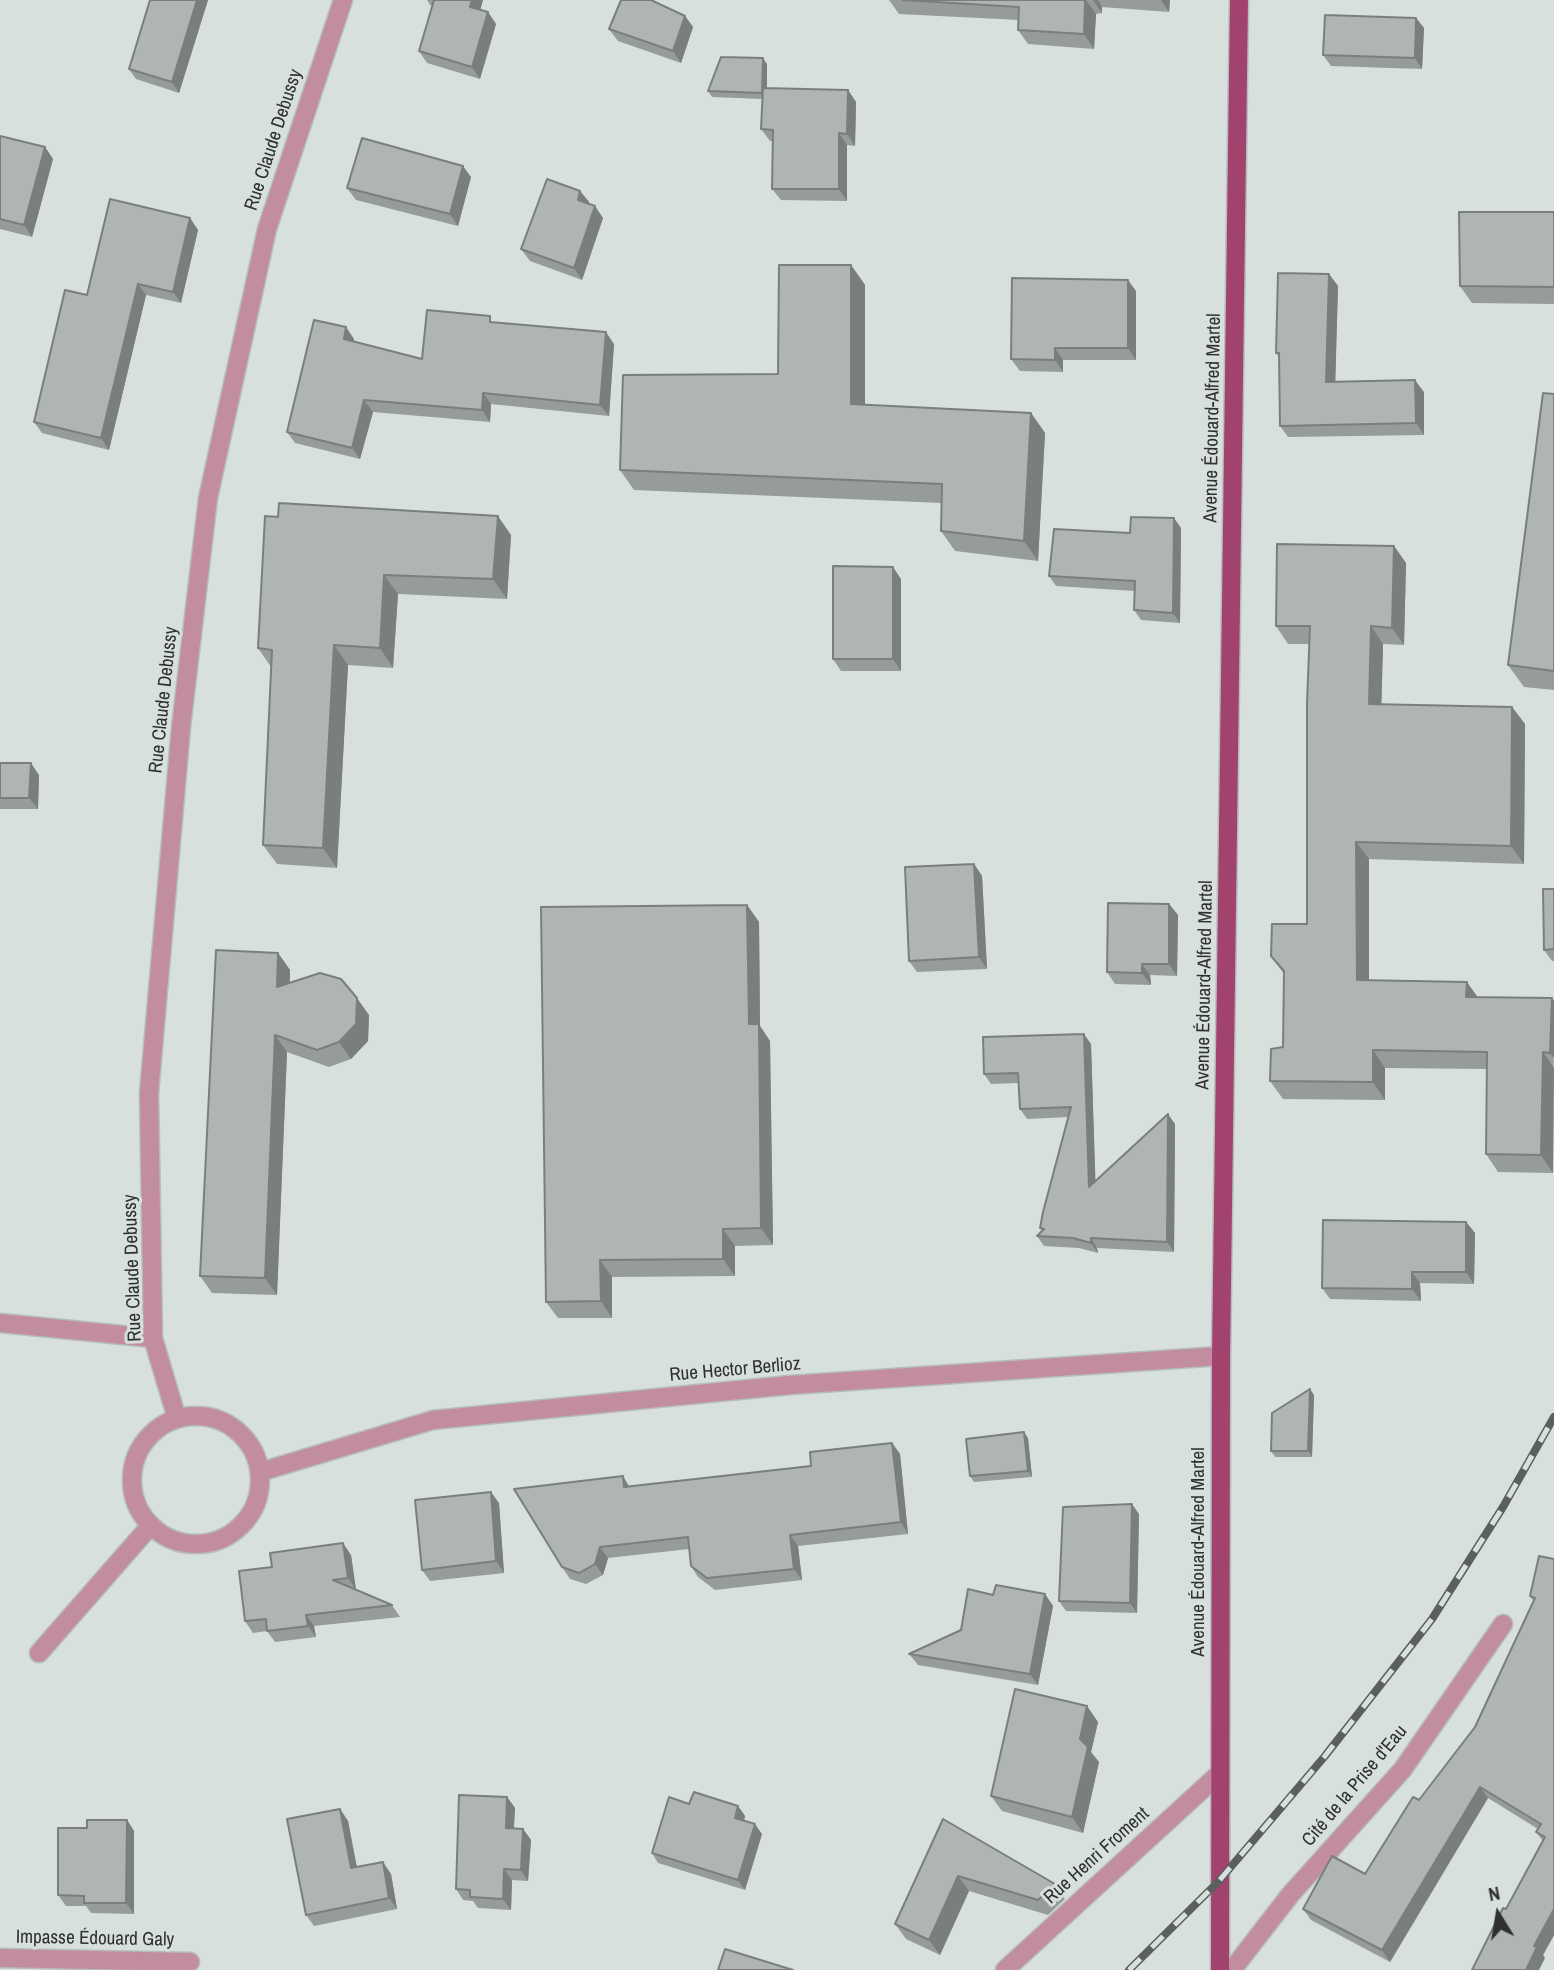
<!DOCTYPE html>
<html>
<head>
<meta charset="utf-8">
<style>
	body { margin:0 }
	#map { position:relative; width:1554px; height:1970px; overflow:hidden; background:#d8e0de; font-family:"Archivo Narrow",sans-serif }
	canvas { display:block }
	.north { position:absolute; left:1463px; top:1879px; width:70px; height:70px; -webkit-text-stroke:5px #d8e0de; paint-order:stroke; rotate:349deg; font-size:19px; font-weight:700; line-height:28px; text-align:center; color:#2e3130 }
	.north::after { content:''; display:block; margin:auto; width:24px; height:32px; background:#2e3130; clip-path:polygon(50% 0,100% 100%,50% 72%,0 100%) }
</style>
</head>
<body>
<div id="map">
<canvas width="1554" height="1970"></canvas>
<div class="north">N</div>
</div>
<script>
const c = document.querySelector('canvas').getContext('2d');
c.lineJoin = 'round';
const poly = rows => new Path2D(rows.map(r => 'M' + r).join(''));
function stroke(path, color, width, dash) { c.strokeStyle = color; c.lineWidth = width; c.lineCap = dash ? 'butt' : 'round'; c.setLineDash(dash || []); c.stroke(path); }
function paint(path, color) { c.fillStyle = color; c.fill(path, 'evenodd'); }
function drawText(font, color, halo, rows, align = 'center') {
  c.font = font + ' "Archivo Narrow",sans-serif'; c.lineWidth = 6; c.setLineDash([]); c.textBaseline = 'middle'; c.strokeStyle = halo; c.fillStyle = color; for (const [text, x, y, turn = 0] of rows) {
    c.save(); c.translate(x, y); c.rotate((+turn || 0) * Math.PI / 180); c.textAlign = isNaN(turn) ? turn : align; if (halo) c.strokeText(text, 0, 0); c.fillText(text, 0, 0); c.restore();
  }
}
const minor = poly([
	[0,1323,153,1338],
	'132 1480a64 64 0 1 1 128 0a64 64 0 1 1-128 0Z',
	[177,1419,153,1338,149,1093,181,727,208,498,267,229,343,0],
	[260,1472,433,1420,790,1385,1221,1356],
	[39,1653,151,1525],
	[0,1958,190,1962],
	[1005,1970,1219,1774],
	[1232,1970,1290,1895,1403,1769,1503,1624]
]);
const primary = poly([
	[1220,1970,1221,1356,1239,0]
]);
const rail = poly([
	[1129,1970,1218,1882,1325,1756,1432,1619,1503,1507,1554,1417]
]);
const wall = poly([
	[150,0,208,0,179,93,136,79,129,69],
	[427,0,483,0,480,10,488,12,496,24,480,79,427,63,419,51,433,6,430,5],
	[889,0,1170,0,1169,12,1102,7,1102,13,1096,14,1094,49,1028,44,1018,30,1019,20,899,14],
	[685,16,693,27,681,63,618,41,609,29],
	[1416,18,1424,28,1422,69,1331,66,1323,55],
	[767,64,767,88,848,90,856,102,855,146,847,145,847,201,781,200,772,189,773,141,770,141,761,129,762,99,712,97,708,91],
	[0,136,45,147,53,159,32,237,0,229],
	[471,177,458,226,356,200,347,188],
	[580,191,589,202,588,204,603,218,582,280,530,261,521,249],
	[1554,212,1554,304,1472,303,1460,286],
	[190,218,198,230,181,303,146,295,109,450,42,433,34,422,87,295],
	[851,265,865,285,865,405,1031,413,1045,433,1038,561,955,551,941,531,942,503,634,490,620,470,778,374],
	[1329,274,1338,286,1335,382,1424,392,1424,435,1288,437,1280,426,1279,357,1276,353],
	[1136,291,1136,360,1063,360,1063,372,1020,371,1011,359],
	[494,322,614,344,609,416,491,404,490,422,373,412,360,459,295,443,287,432,354,339,354,342,422,359],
	[1554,394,1554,690,1524,687,1508,665],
	[265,516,511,535,507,599,398,594,393,668,348,665,337,868,277,864,263,845,271,667,258,648],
	[1181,528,1180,623,1141,620,1134,610,1135,591,1056,586,1049,576,1130,533],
	[1394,546,1406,563,1404,645,1383,644,1381,705,1512,707,1525,724,1524,864,1369,859,1369,980,1478,997,1552,998,1554,1001,1553,1173,1498,1172,1486,1154,1487,1069,1385,1068,1385,1100,1283,1099,1270,1081,1283,1047,1284,974,1271,956,1307,924,1309,644,1288,644,1276,626],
	[901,579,901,671,841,671,833,659],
	[0,763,39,775,38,809,0,809],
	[974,864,982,876,987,969,917,972,909,961],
	[1554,889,1554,961,1552,961,1544,950],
	[1169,904,1178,915,1177,976,1150,975,1151,985,1115,984,1107,972],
	[747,905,759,922,760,1026,770,1041,773,1245,735,1246,735,1276,612,1277,612,1318,558,1318,546,1302],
	[278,953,290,970,290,983,369,1015,368,1041,351,1059,329,1067,287,1052,277,1295,212,1293,200,1276],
	[1091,1044,1095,1181,1175,1124,1174,1252,1097,1248,1098,1253,1079,1248,1044,1246,1037,1236,1042,1231,1040,1228,1069,1117,1027,1119,1020,1109,1019,1083,991,1084,984,1074],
	[1466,1222,1475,1233,1474,1284,1420,1283,1421,1301,1330,1299,1322,1288],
	[1314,1395,1312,1457,1275,1457,1271,1451],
	[1028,1438,1032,1477,974,1482,970,1476],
	[892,1443,900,1454,908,1534,798,1546,802,1580,715,1590,698,1577,691,1566,689,1549,608,1558,603,1575,586,1584,570,1579,562,1567,629,1486,811,1466],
	[499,1503,504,1573,430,1581,422,1570],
	[1139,1514,1137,1613,1066,1611,1059,1601],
	[351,1555,356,1590,392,1605,400,1617,314,1626,316,1637,275,1642,267,1631,253,1633,245,1621,272,1567],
	[1554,1559,1554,1935,1543,1955,1545,1958,1506,1909,1543,1841,1536,1832,1538,1829,1488,1798,1390,1962,1311,1920,1303,1909,1365,1874,1419,1800,1475,1727,1534,1602,1530,1596],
	[1045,1594,1053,1606,1038,1685,918,1665,909,1654,961,1630,993,1595],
	[1098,1722,1091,1752,1099,1762,1083,1833,1002,1811,991,1796],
	[507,1797,515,1808,514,1829,523,1829,531,1840,528,1881,512,1880,511,1910,478,1908,473,1901,463,1900,456,1889],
	[689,1804,738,1806,745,1816,744,1821,762,1834,745,1890,658,1863,652,1853],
	[340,1809,348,1821,357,1867,391,1874,397,1909,314,1926,306,1915],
	[943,1819,1055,1884,1065,1899,1048,1915,969,1891,940,1955,906,1939,895,1924],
	[127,1820,134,1831,134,1914,91,1913,86,1906,66,1906,58,1895,87,1828]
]);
const shadedWall = poly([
	[197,0,208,0,179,93,172,82],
	[472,0,483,0,478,18,470,7],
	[1086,0,1096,14,1094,49,1084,34],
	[1093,0,1098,0,1102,7,1102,13],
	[1161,0,1170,0,1169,12],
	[488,12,496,24,480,79,472,67],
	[685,16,693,27,681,63,673,51],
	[1416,18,1424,28,1422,69,1415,58],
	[763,58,767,64,767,99,762,93],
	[848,90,856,102,855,146,847,134],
	[839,133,847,145,847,201,839,189],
	[45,147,53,159,32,237,24,225],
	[463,166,471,177,458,226,450,214],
	[580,191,589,202,586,211,578,200],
	[595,206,603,218,582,280,574,268],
	[190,218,198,230,181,303,173,292],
	[851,265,865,285,865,424,851,404],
	[1329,274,1338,286,1335,393,1326,382],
	[1128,280,1136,291,1136,360,1128,348],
	[138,284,146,295,109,450,101,438],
	[346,327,354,339,352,351,344,339],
	[606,332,614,344,609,416,600,405],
	[1055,348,1063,360,1063,372,1055,360],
	[1415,380,1424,392,1424,435,1416,423],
	[483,393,491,404,490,422,482,410],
	[364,400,373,412,360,459,352,448],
	[1031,413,1045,433,1038,561,1024,541],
	[498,516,511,535,507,599,493,579],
	[1174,518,1181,528,1180,623,1173,613],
	[1394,546,1406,563,1404,645,1392,628],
	[893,567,901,579,901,671,893,659],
	[384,575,398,594,393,668,380,648],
	[1371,626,1383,644,1381,722,1369,704],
	[334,645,348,665,337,868,323,848],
	[1512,707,1525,724,1524,864,1511,846],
	[31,763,39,775,38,809,29,798],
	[1356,842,1369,859,1369,998,1357,980],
	[974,864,982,876,987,969,979,957],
	[1169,904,1178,915,1177,976,1169,964],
	[747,905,759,922,760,1026,770,1041,773,1245,761,1228,749,1024],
	[278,953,290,970,289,1004,277,987],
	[1142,964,1150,975,1151,985,1142,973],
	[1467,982,1479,999,1466,997],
	[357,998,369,1015,368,1041,351,1059,339,1042],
	[1552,998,1554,1001,1554,1058,1550,1053],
	[1084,1034,1091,1044,1096,1197,1089,1187],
	[275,1035,287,1052,277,1295,265,1278],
	[1373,1050,1385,1068,1385,1100,1373,1082],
	[1543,1052,1554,1068,1553,1173,1541,1155],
	[1168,1114,1175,1124,1174,1252,1167,1242],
	[1466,1222,1475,1233,1474,1284,1466,1272],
	[723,1229,735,1246,735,1276,723,1259],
	[1091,1238,1097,1248,1098,1253,1091,1243],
	[600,1260,612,1277,612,1318,601,1301],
	[1412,1272,1420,1283,1421,1301,1412,1289],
	[1310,1389,1314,1395,1312,1457,1308,1451],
	[1024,1432,1028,1438,1032,1477,1028,1471],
	[892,1443,900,1454,908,1534,901,1522],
	[623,1476,630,1488,624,1487],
	[491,1492,499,1503,504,1573,496,1561],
	[1132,1504,1139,1514,1137,1613,1130,1603],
	[790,1535,798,1546,802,1580,794,1569],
	[343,1543,351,1555,356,1590,348,1578],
	[600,1547,608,1558,603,1575,595,1564],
	[1045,1594,1053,1606,1038,1685,1030,1674],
	[306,1615,314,1626,316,1637,308,1626],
	[1087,1706,1098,1722,1091,1752,1099,1762,1083,1833,1072,1817,1080,1739],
	[1480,1787,1488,1798,1390,1962,1382,1950],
	[507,1797,515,1808,513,1839,506,1828],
	[738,1806,745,1816,742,1828,735,1818],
	[340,1809,348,1821,359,1880,351,1868],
	[127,1820,134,1831,134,1914,126,1903],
	[755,1824,762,1834,745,1890,738,1880],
	[523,1829,531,1840,528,1881,521,1870],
	[383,1862,391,1874,397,1909,389,1898],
	[504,1869,512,1880,511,1910,503,1899],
	[958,1876,969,1891,940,1955,929,1940],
	[1554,1909,1554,1935,1543,1955,1545,1958,1539,1970,1526,1970,1534,1946]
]);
const building = poly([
	[150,0,197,0,172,82,129,69,150,0],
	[434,0,472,0,470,7,488,12,472,67,419,51,434,0],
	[621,0,651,0,685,16,673,51,609,29,621,0],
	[903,0,1085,0,1084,34,1018,30,1019,7,903,0],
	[1325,15,1416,18,1415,58,1323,55,1325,15],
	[721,57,763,58,762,93,708,91,721,57],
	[763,88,848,90,847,134,839,133,839,189,772,189,773,130,761,129,763,88],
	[0,136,45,147,24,225,0,219,0,136],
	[362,138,463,166,450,214,347,188,362,138],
	[547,179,580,191,578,200,595,206,574,268,521,249,547,179],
	[110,199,190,218,173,292,138,284,101,438,34,422,65,290,87,295,110,199],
	[1459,212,1554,212,1554,287,1460,286,1459,212],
	[779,265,851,265,851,404,1031,413,1024,541,941,531,942,484,620,470,623,375,778,374,779,265],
	[1278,273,1329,274,1326,382,1415,380,1416,423,1280,426,1279,353,1276,353,1278,273],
	[1012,278,1128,280,1128,348,1055,348,1055,360,1011,359,1012,278],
	[427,310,490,316,490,322,606,332,600,405,483,393,482,410,364,400,352,448,287,432,314,320,346,327,344,339,422,359,427,310],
	[1543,393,1554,394,1554,671,1508,665,1543,393],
	[279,503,498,516,493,579,384,575,380,648,334,645,323,848,263,845,272,650,258,648,265,516,278,517,279,503],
	[1131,517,1174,518,1173,613,1134,610,1135,581,1049,576,1054,529,1130,533,1131,517],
	[1277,544,1394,546,1392,628,1371,626,1369,704,1512,707,1511,846,1356,842,1357,980,1467,982,1466,997,1552,998,1550,1053,1543,1052,1541,1155,1486,1154,1487,1052,1373,1050,1373,1082,1270,1081,1271,1049,1283,1047,1284,971,1271,956,1272,924,1307,924,1307,703,1310,626,1276,626,1277,544],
	[833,566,893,567,893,659,833,659,833,566],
	[0,763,31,763,29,798,0,798,0,763],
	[974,864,979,957,909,961,905,867,974,864],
	[1543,889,1554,889,1554,949,1544,950,1543,889],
	[1108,903,1169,904,1169,964,1142,964,1142,973,1107,972,1108,903],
	[747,905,749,1024,759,1024,761,1228,723,1229,723,1259,600,1260,601,1301,546,1302,541,907,747,905],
	[216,950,278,953,277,987,320,973,341,979,357,998,356,1024,339,1042,317,1050,275,1035,265,1278,200,1276,216,950],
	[1084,1034,1089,1187,1168,1114,1167,1242,1091,1238,1091,1243,1073,1238,1037,1236,1044,1229,1040,1228,1043,1212,1071,1107,1020,1109,1018,1073,984,1074,983,1037,1084,1034],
	[1323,1220,1466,1222,1466,1272,1412,1272,1412,1289,1322,1288,1323,1220],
	[1310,1389,1308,1451,1271,1451,1272,1413,1310,1389],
	[1024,1432,1028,1471,970,1476,966,1439,1024,1432],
	[892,1443,901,1522,790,1535,794,1569,707,1578,691,1566,688,1537,600,1547,595,1564,579,1573,562,1567,514,1489,623,1476,624,1487,811,1466,810,1452,892,1443],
	[491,1492,496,1561,422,1570,415,1500,491,1492],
	[1132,1504,1130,1603,1059,1601,1063,1507,1132,1504],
	[343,1543,348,1578,333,1580,392,1605,306,1615,308,1626,267,1631,266,1619,245,1621,239,1571,272,1567,270,1553,343,1543],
	[1539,1556,1554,1559,1554,1909,1534,1946,1537,1947,1526,1970,1472,1970,1503,1908,1506,1909,1545,1837,1536,1832,1541,1824,1480,1787,1382,1950,1303,1909,1332,1856,1365,1874,1413,1797,1419,1800,1475,1727,1535,1598,1530,1596,1539,1556],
	[996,1585,1045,1594,1030,1674,909,1654,961,1630,968,1589,993,1595,996,1585],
	[1015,1689,1087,1706,1080,1739,1088,1747,1072,1817,991,1796,1015,1689],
	[694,1792,738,1806,735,1818,755,1824,738,1880,652,1853,669,1797,689,1804,694,1792],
	[459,1795,507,1797,506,1828,523,1829,521,1870,504,1869,503,1899,470,1897,470,1890,456,1889,459,1795],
	[340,1809,351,1868,383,1862,389,1898,306,1915,287,1819,340,1809],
	[943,1819,1055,1884,1038,1900,958,1876,929,1940,895,1924,943,1819],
	[87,1820,127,1820,126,1903,84,1903,84,1896,58,1895,58,1828,87,1828,87,1820],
	[725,1949,793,1970,718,1970,725,1949]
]);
const streetNames = [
	["Rue Claude Debussy",274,140,-72],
	["Avenue Édouard-Alfred Martel",1213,418,-89],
	["Rue Claude Debussy",164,700,-84],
	["Avenue Édouard-Alfred Martel",1205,985,-89],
	["Rue Claude Debussy",133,1268,-92],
	["Rue Hector Berlioz",735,1370,-5],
	["Avenue Édouard-Alfred Martel",1199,1552,-90],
	["Cité de la Prise d'Eau",1355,1786,-50],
	["Rue Henri Froment",1097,1856,-42],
	["Impasse Édouard Galy",95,1939,1]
];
stroke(minor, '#b6bdbb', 21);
stroke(primary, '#b6bdbb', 21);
stroke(minor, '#c28ca1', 18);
stroke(primary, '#a2426e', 18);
stroke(rail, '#5b5f5e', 8);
stroke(rail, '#d8e0de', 5, [16]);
paint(wall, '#969c9b');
paint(shadedWall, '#7a7f7e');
paint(building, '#aeb5b4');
stroke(building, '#7a7f7e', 2);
drawText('19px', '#2e3130', '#d8e0de', streetNames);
</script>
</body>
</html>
